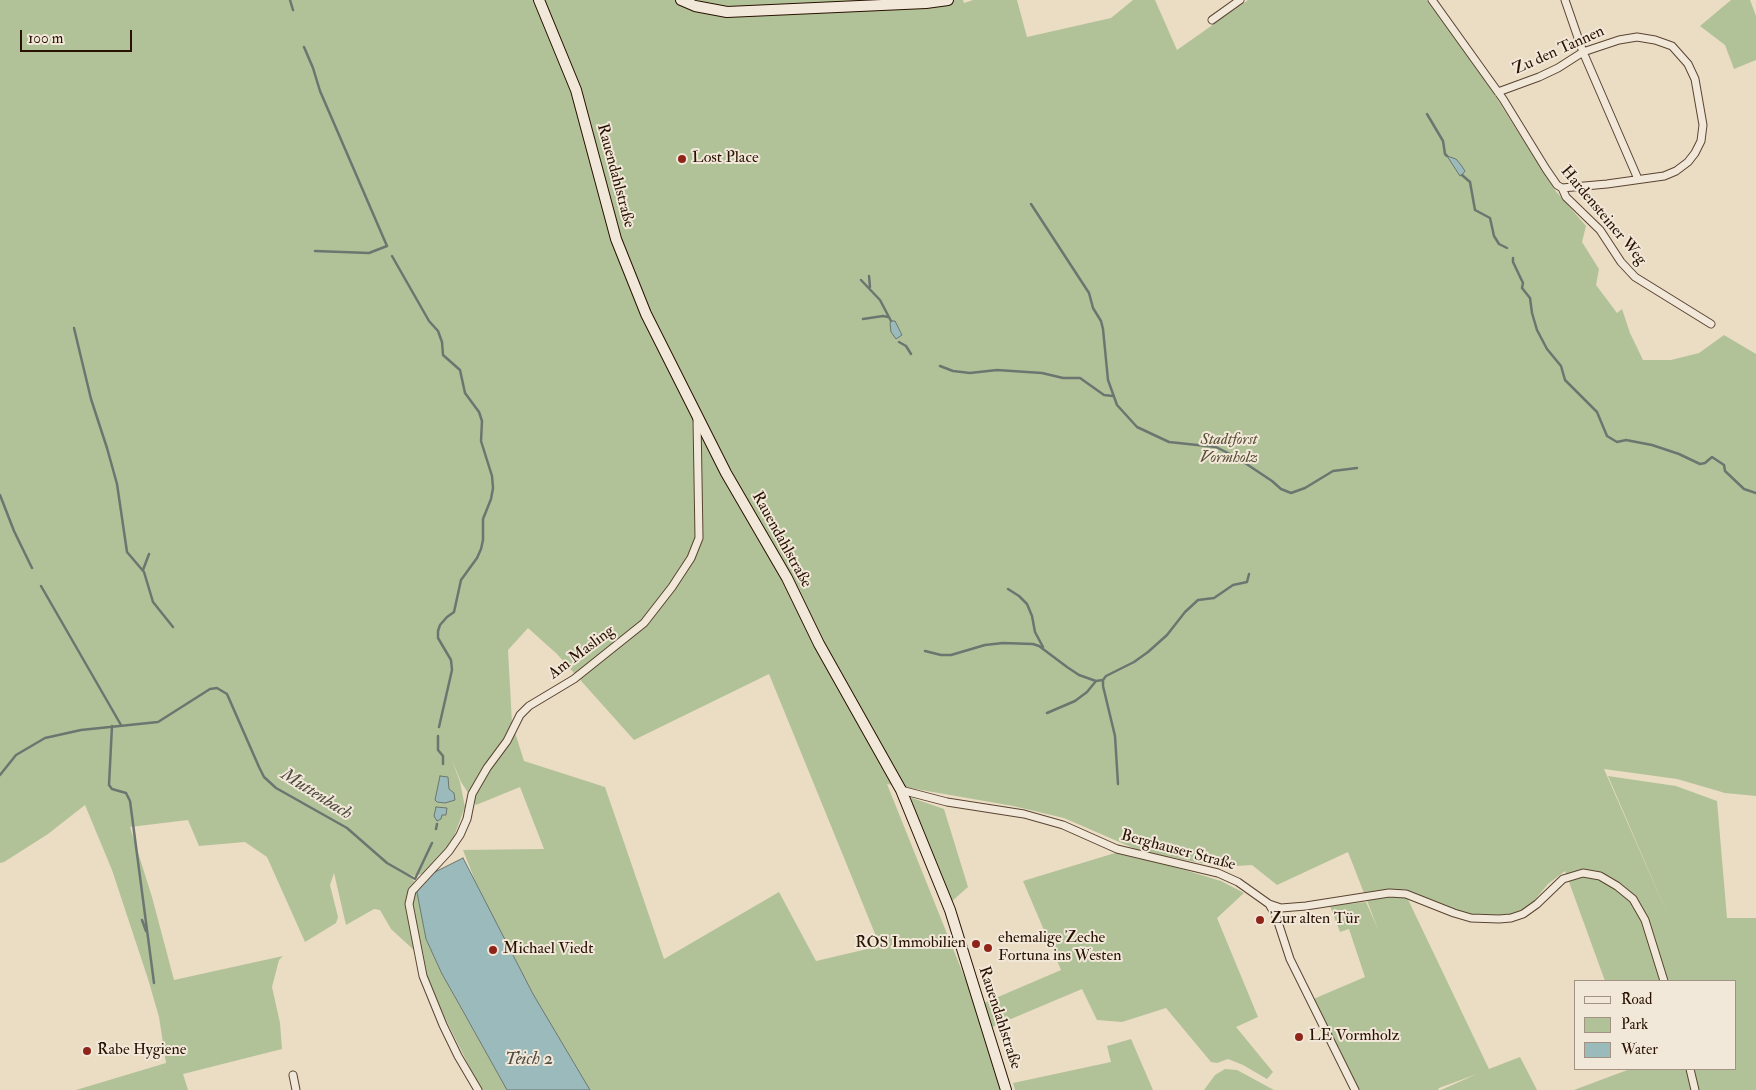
<!DOCTYPE html>
<html>
<head>
<meta charset="utf-8">
<style>
	body { margin:0 }
	#map { position:relative; width:1756px; height:1090px; overflow:hidden; background:#ebdcc4; font-family:"IM FELL Double Pica",serif }
	canvas { display:block }
	.legend { position:absolute; left:1574px; top:980px; width:162px; height:90px; box-sizing:border-box; background:#f2e8d9; border:1px solid #a19282; margin:0; padding:6px 9px; list-style:none; font-size:15px; color:#281100 }
	.legend li { display:flex; align-items:center; gap:10px; height:25px }
	.legend b { width:25px; border:1px solid #a19282 }
	.scale { position:absolute; left:20px; top:30px; width:112px; height:22px; box-sizing:border-box; border:2px solid #281100; border-top:0; padding-left:6px; font-size:15px; line-height:18px; white-space:nowrap; color:#281100; -webkit-text-stroke:4px #f2e8d9; paint-order:stroke }
</style>
</head>
<body>
<div id="map">
<canvas width="1756" height="1090"></canvas>
<ul class="legend">
<li><b style="height:6px;background:#f2e8d9"></b>Road</li>
<li><b style="height:14px;background:#b2c298"></b>Park</li>
<li><b style="height:14px;background:#9ababb"></b>Water</li>
</ul>
<div class="scale">100 m</div>
</div>
<script>
const c = document.querySelector('canvas').getContext('2d');
c.lineJoin = 'round';
function paint(path, color) { c.fillStyle = color; c.fill(path, 'evenodd'); }
const poly = rows => new Path2D(rows.map(r => 'M' + r).join(''));
function stroke(path, color, width, dash) { c.strokeStyle = color; c.lineWidth = width; c.lineCap = dash ? 'butt' : 'round'; c.setLineDash(dash || []); c.stroke(path); }
function drawText(font, color, halo, rows, align = 'center') {
  c.font = font + ' "IM FELL Double Pica",serif'; c.lineWidth = 4; c.setLineDash([]); c.textBaseline = 'middle'; c.strokeStyle = halo; c.fillStyle = color; for (const [text, x, y, turn = 0] of rows) {
    c.save(); c.translate(x, y); c.rotate((+turn || 0) * Math.PI / 180); c.textAlign = isNaN(turn) ? turn : align; if (halo) c.strokeText(text, 0, 0); c.fillText(text, 0, 0); c.restore();
  }
}
const green = poly([
	[0,0,963,0,964,3,973,0,1017,0,1027,37,1111,18,1133,0,1155,0,1177,50,1248,0,1427,0,1477,67,1554,189,1586,226,1582,242,1599,269,1596,285,1617,313,1622,309,1630,333,1643,360,1671,360,1699,353,1724,335,1756,354,1756,796,1725,793,1677,779,1604,769,1670,920,1608,776,1676,786,1717,801,1727,918,1756,918,1756,1090,1699,1090,1694,1069,1735,1069,1735,981,1605,981,1565,871,1548,884,1527,909,1507,916,1474,915,1466,913,1403,889,1489,1069,1520,1057,1537,1090,1441,1090,1477,1074,1439,1088,1438,1090,1358,1090,1311,1000,1365,977,1349,929,1340,932,1330,906,1366,902,1378,929,1348,852,1277,885,1252,865,1221,867,1140,851,1064,818,1013,806,887,784,972,996,1001,1090,590,1090,533,994,477,886,463,850,544,849,520,787,476,805,461,782,452,760,460,782,465,807,453,839,447,849,426,873,414,876,406,873,415,882,426,939,442,974,507,1090,481,1090,441,1010,416,952,391,929,380,910,374,909,346,925,334,873,330,885,338,917,336,923,305,942,267,857,245,842,199,846,188,820,130,827,152,897,174,980,283,956,279,960,272,987,280,1023,282,1049,183,1074,188,1090,76,1090,166,1063,159,1017,148,979,112,870,85,805,48,834,4,862,0,863],
	[528,628,557,654,634,740,769,674,880,946,816,961,779,892,664,959,605,787,524,761,512,723,508,650],
	[1731,0,1750,0,1756,16,1756,60,1734,69,1725,45,1700,26],
	[909,797,944,809,968,887,951,902],
	[1115,853,1175,867,1221,881,1244,893,1217,918,1258,1017,1236,1027,1273,1072,1267,1079,1243,1065,1228,1059,1217,1063,1211,1062,1166,1008,1122,1022,1097,1020,1082,989,992,1027,984,1003,1061,970,1023,881],
	[1131,1039,1153,1090,1015,1090,1013,1083,1111,1062,1107,1046],
	[1225,1069,1237,1070,1274,1090,1204,1090,1215,1075],
	[1630,1069,1686,1069,1691,1090,1574,1090]
]);
const water = poly([
	[1447,156,1456,159,1461,165,1465,171,1462,175,1460,176,1447,156],
	[891,321,895,321,902,335,896,339,891,332,890,323,891,321],
	[440,776,448,777,449,789,454,793,455,800,445,803,437,802,435,800,440,776],
	[436,807,447,808,446,815,442,815,441,819,437,821,434,816,436,807],
	[463,858,533,994,590,1090,507,1090,459,1004,442,974,426,939,415,882,463,858]
]);
const stream = poly([
	[290,0,293,10],
	[304,47,313,68,320,91,387,246,369,253,315,251],
	[1427,114,1443,141,1445,154,1447,156],
	[1462,175,1470,182,1475,210,1490,218,1494,236,1499,244,1507,248],
	[1031,204,1089,293,1093,308,1101,321,1103,329,1108,380,1117,405,1137,427,1169,442,1216,447,1236,457,1272,481,1281,489,1291,493,1305,488,1333,471,1357,468],
	[392,256,429,321,438,331,442,342,443,355,460,370,465,393,479,412,482,421,481,441,492,476,493,488,491,499,483,519,483,540,481,549,477,558,461,580,454,612,447,617,440,625,438,631,438,638,451,660,452,670,439,727],
	[1513,258,1513,262,1523,283,1522,288,1530,298,1532,313,1537,330,1547,349,1561,366,1565,380,1597,412,1607,436,1617,442,1626,440,1652,445,1679,454,1700,464,1705,463,1712,457,1724,465,1725,471,1744,489,1756,493],
	[869,276,870,287],
	[861,280,880,300,891,321],
	[863,319,883,316,888,317],
	[74,328,91,399,107,448,117,484,127,552,144,572,153,602,173,627],
	[899,342,906,346,911,354],
	[940,366,953,371,970,373,997,370,1042,373,1063,378,1080,378,1104,395,1113,396],
	[0,495,14,531,32,568],
	[143,570,149,554],
	[41,586,121,725],
	[1008,589,1019,596,1027,604,1032,616,1035,632,1043,647],
	[925,651,941,655,951,655,985,645,1003,643,1033,644,1039,646,1067,667,1079,675,1096,681,1103,680,1106,676,1134,662,1148,652,1167,635,1185,612,1198,600,1214,598,1233,585,1247,582,1249,574],
	[1103,680,1103,686,1115,736,1118,784],
	[1047,713,1075,701,1087,692,1096,681],
	[112,726,109,785,112,789,126,793,130,801,154,983],
	[438,736,438,750,443,756,443,764],
	[0,775,16,755,45,738,81,730,158,722,210,689,217,688,227,694,259,767,264,777,276,788,347,828,387,863,415,879,432,843],
	[436,829,437,824],
	[142,920,146,931]
]);
const street = poly([
	[1432,0,1503,99,1546,169,1557,185,1562,188,1566,197,1600,230,1621,262,1635,277,1711,324],
	[1565,0,1583,52,1638,179],
	[1212,20,1240,0],
	[1498,92,1539,77,1558,68,1583,52,1619,40,1637,37,1655,40,1672,46,1688,64,1695,79,1703,125,1701,141,1695,153,1688,162,1676,171,1664,176,1607,184,1562,188],
	[901,790,947,802,1024,814,1063,825,1117,849,1218,873,1238,882,1269,904,1281,908,1306,906,1389,893,1406,894,1454,913,1471,918,1499,919,1511,918,1523,914,1537,904,1563,879,1583,873,1600,876,1617,886,1633,899,1645,920,1664,981],
	[1269,904,1276,916,1290,959,1355,1090],
	[1690,1069,1695,1090],
	[293,1075,296,1090],
	[478,1090,458,1056,443,1025,423,976,409,904,412,891,449,851,460,835,467,819,472,794,487,768,507,741,520,715,529,706,574,679,644,623,672,587,691,558,699,538,697,419]
]);
const secondary = poly([
	[539,0,576,90,616,239,646,314,726,473,787,578,819,644,901,790,950,910,1006,1090],
	[681,0,695,6,727,12,926,3,948,0]
]);
const markers = [
	[682,159,5,"#8f2418"],
	[1260,920,5,"#8f2418"],
	[976,944,5,"#8f2418"],
	[988,948,5,"#8f2418"],
	[493,950,5,"#8f2418"],
	[1299,1037,5,"#8f2418"],
	[87,1051,5,"#8f2418"]
];
const streetNames = [
	["Zu den Tannen",1559,51,-24],
	["Rauendahlstraße",615,176,75],
	["Hardensteiner Weg",1603,216,50],
	["Rauendahlstraße",781,540,61],
	["Am Masling",582,653,-37],
	["Berghauser Straße",1178,851,15],
	["Rauendahlstraße",999,1018,72]
];
const poiNames = [
	["Lost Place",692,159],
	["Zur alten Tür",1270,920],
	["ehemalige Zeche",998,939],
	["Fortuna ins Westen",998,957],
	["ROS Immobilien",966,944,"right"],
	["Michael Viedt",503,950],
	["LE Vormholz",1309,1037],
	["Rabe Hygiene",97,1051]
];
const parkNames = [
	["Stadtforst",1229,441],
	["Vormholz",1229,459]
];
const waterNames = [
	["Muttenbach",316,795,32],
	["Teich 2",529,1060]
];
paint(green, '#b2c298');
paint(water, '#9ababb');
stroke(water, '#6c7670', 1);
stroke(stream, '#6c7670', 2.5);
stroke(street, '#594431', 9);
stroke(secondary, '#281100', 12);
stroke(street, '#f2e8d9', 7);
stroke(secondary, '#f2e8d9', 10);
for (const [x, y, r, color] of markers) { const dot = new Path2D(); dot.arc(x, y, r, 0, 2 * Math.PI); c.fillStyle = color; c.fill(dot); stroke(dot, '#f2e8d9', 2); }
drawText('16px', '#281100', '#f2e8d9', streetNames);
drawText('16px', '#281100', '#f2e8d9', poiNames, 'left');
drawText('italic 16px', '#584f35', '#f2e8d9', parkNames);
drawText('italic 18px', '#504c41', '#f2e8d9', waterNames);
</script>
</body>
</html>
